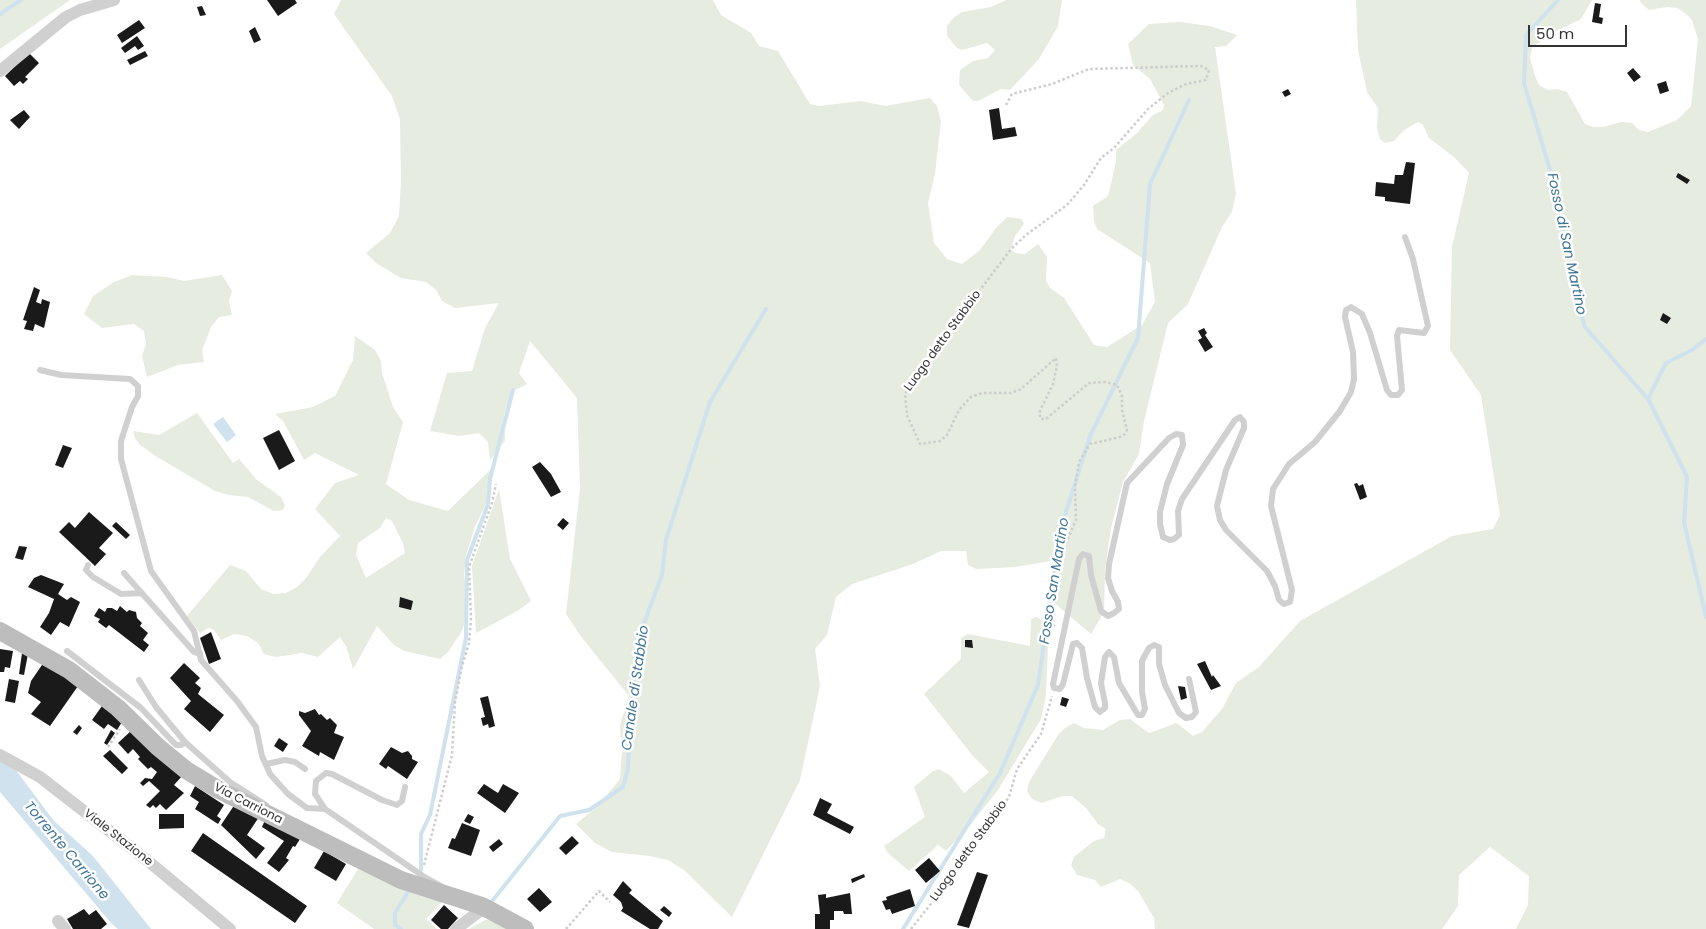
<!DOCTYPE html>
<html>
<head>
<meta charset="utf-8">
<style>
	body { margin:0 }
	#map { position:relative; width:1706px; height:929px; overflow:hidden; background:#fff; font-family:Poppins,sans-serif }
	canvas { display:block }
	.scale { position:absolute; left:1528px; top:25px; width:99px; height:22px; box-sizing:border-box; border:2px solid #333; border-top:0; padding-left:6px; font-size:15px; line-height:18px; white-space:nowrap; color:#333; -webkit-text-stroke:4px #fff; paint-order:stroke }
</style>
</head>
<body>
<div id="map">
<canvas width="1706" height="929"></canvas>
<div class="scale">50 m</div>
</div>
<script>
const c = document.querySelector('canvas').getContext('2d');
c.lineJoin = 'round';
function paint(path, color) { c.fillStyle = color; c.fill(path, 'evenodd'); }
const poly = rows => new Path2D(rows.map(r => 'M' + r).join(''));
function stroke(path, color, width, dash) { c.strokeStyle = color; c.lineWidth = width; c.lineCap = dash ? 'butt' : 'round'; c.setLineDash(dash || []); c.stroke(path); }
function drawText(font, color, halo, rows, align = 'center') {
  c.font = font + ' Poppins,sans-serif'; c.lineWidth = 5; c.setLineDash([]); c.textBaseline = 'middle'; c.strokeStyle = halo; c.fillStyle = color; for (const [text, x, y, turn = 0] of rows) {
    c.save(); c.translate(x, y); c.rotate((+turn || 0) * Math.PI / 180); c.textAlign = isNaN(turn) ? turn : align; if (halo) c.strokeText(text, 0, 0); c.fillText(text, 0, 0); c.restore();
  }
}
const green = poly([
	[0,0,70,0,0,49],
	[341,0,713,0,721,15,751,33,759,46,778,51,810,104,819,106,861,101,885,106,930,98,937,106,941,121,935,174,928,203,934,243,947,259,962,264,980,250,996,228,1007,217,1022,219,1024,224,1015,236,1011,249,1015,253,1025,254,1038,244,1047,257,1046,281,1050,288,1064,298,1094,345,1107,347,1142,325,1155,302,1150,263,1097,229,1094,222,1093,206,1107,197,1109,193,1116,161,1116,150,1136,134,1153,115,1163,110,1164,105,1150,79,1133,65,1128,44,1149,24,1180,22,1210,26,1237,35,1226,46,1215,47,1236,193,1232,212,1222,227,1188,304,1168,323,1144,421,1139,454,1123,482,1111,528,1105,569,1104,612,1091,634,1052,601,1063,559,1015,567,976,569,968,565,966,551,941,551,913,564,852,584,836,597,827,635,815,649,820,686,800,780,732,917,684,870,668,860,650,856,612,852,595,843,576,824,598,806,620,779,622,752,620,725,629,696,582,638,566,614,580,488,577,398,530,341,519,373,527,384,511,392,504,415,505,441,490,460,488,442,479,433,459,436,430,431,447,373,472,371,485,328,499,303,455,308,442,301,436,290,426,282,401,278,376,263,366,253,390,233,399,216,401,181,400,119,392,96,334,14],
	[1006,0,1062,0,1058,26,1039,59,1010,90,1001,89,978,101,973,101,959,85,960,70,973,61,988,58,995,50,987,43,962,50,957,48,947,36,947,26,953,18,962,12,991,7],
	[1356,0,1592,0,1581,19,1547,36,1532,48,1530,58,1535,76,1539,85,1548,90,1557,89,1567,92,1585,124,1593,127,1603,127,1622,122,1632,123,1639,130,1648,132,1677,120,1691,106,1698,39,1692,20,1685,13,1677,8,1667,7,1649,10,1641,3,1640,0,1706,0,1706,929,1516,929,1528,905,1529,876,1490,847,1459,875,1458,906,1442,929,1155,929,1154,918,1138,891,1129,883,1120,879,1101,887,1095,880,1077,875,1071,865,1074,857,1094,841,1104,838,1106,829,1098,824,1086,808,1072,796,1062,796,1042,803,1032,799,1027,791,1029,782,1058,735,1065,728,1074,723,1084,728,1103,730,1120,720,1130,719,1149,733,1177,723,1193,736,1202,732,1222,709,1236,683,1259,667,1300,621,1452,536,1493,529,1500,515,1481,395,1450,350,1452,247,1469,173,1454,157,1429,138,1423,125,1418,122,1404,130,1394,141,1385,143,1380,139,1377,129,1378,108,1367,92,1358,50],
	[132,275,167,277,184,281,222,275,232,291,229,301,232,315,219,317,211,327,202,350,204,362,178,365,147,377,142,356,146,344,144,331,134,324,102,328,84,314,93,296,114,282],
	[355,336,375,350,381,361,382,373,393,407,403,422,386,484,409,500,448,511,491,469,488,500,475,526,466,555,464,575,468,609,462,631,448,652,440,659,404,651,394,645,377,626,353,669,346,646,340,637,318,657,302,653,276,657,264,654,258,643,247,636,234,634,221,640,214,630,208,628,200,633,187,616,230,565,246,571,261,589,273,594,286,593,297,587,306,578,320,557,340,536,315,509,335,483,359,475,315,453,304,460,283,421,275,414,313,407,335,396,353,360],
	[386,518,392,521,403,543,405,553,366,578,356,555,358,543,380,528],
	[197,413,233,463,239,459,257,480,281,497,285,505,283,510,274,511,248,497,229,495,215,491,157,457,140,445,135,438,133,431,159,435],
	[499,489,510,559,531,601,519,610,476,633,472,566],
	[1036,617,1049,623,1046,695,1041,719,998,790,968,828,946,851,938,845,909,871,888,853,884,846,925,817,914,787,933,771,939,769,951,776,964,793,989,772,972,755,924,694,961,659,961,638,968,634,1030,646,1031,619],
	[358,869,443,901,426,919,437,929,374,929,337,903],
	[493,919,514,929,469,929,485,920]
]);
const water = poly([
	[223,417,236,435,227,442,213,424],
	[0,749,54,821,93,856,151,929,118,929,112,924,0,792]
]);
const stream = poly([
	[1558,0,1526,35,1524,83,1556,190,1574,292,1585,327,1648,399,1687,477,1684,522,1706,617],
	[0,14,21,0],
	[1648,399,1666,363,1692,350,1706,339],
	[421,870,421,834,430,815,466,638,467,560,488,504,490,479,513,390],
	[489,905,560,816,589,810,623,787,628,769,630,718,643,626,662,575,666,540,710,402,766,309],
	[401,929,395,925,395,913,408,892],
	[903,929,1000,773,1038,685,1061,528,1090,436,1138,338,1150,184,1189,100]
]);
const building = poly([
	[267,0,295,0,297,3,278,16],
	[1595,3,1601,4,1599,17,1603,18,1602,24,1592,22],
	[202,6,206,15,200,16,197,7],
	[139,20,145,28,122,43,117,35],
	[255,27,261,40,254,43,249,31],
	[137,36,144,46,138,50,135,46,125,53,121,48],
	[145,51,148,56,130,65,127,60],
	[29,53,39,63,25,77,28,79,23,84,20,81,14,86,5,76],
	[1633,68,1641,77,1634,82,1627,73],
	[1666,81,1669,91,1660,94,1657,84],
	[1288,89,1291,94,1285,97,1282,92],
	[999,108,1002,129,1015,127,1017,136,993,140,989,110],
	[24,110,30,117,19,129,10,120],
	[1406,162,1415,163,1410,204,1385,201,1385,197,1375,196,1376,182,1394,184,1395,175,1403,175],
	[1678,173,1690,180,1687,184,1676,177],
	[34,287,40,290,36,302,41,304,42,299,50,302,44,328,35,324,33,331,24,329,27,321,23,320],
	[1663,313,1671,318,1667,324,1660,320],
	[1204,328,1207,333,1205,335,1213,347,1205,352,1198,340,1202,338,1198,331],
	[279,430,295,461,279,470,263,438],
	[63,445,72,448,63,468,55,465],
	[540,462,551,474,561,492,551,497,532,467],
	[1357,483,1359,486,1363,484,1367,497,1360,500,1354,484],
	[89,512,113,533,99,548,106,554,95,566,59,532,69,522,75,528],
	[563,518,569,523,563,530,557,525],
	[116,522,130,535,126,539,112,526],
	[19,546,27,547,23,560,15,558],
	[41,575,64,584,58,594,67,600,71,597,80,602,69,627,60,622,51,635,40,627,49,613,54,599,28,587,34,578],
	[400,597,413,601,411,610,399,607],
	[120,606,127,612,129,610,136,612,137,618,142,623,140,626,148,633,143,640,149,645,144,652,109,625,106,628,98,622,100,619,94,616,99,608,105,612,107,608,112,608,117,611],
	[211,632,221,659,209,664,200,638],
	[965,640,972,640,973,648,965,647],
	[0,649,13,651,10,668,5,667,4,672,0,672],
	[22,653,28,654,24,675,19,674],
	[1205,661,1212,677,1213,675,1221,686,1211,690,1197,664],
	[44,662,78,686,50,726,31,714,41,702,28,693,31,681],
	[184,663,200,678,195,683,201,688,198,694,224,715,210,732,184,709,191,701,170,678],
	[9,679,19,681,15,703,5,701],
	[1178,686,1185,687,1187,698,1181,700],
	[488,696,495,726,489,728,488,724,483,726,481,718,485,717,480,698],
	[1062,697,1069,699,1066,707,1060,705],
	[102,706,122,722,117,730,108,724,104,729,92,720],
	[315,709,319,715,321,714,327,720,330,718,337,725,334,733,344,737,334,760,320,752,319,756,302,746,311,731,299,715,299,711,305,713],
	[79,725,82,728,77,735,73,732],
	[111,730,115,733,107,745,104,743],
	[132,730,183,775,174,785,184,793,166,810,160,804,156,808,153,805,150,808,146,805,160,791,149,781,143,786,140,783,145,778,152,779,157,772,151,767,148,769,138,759,140,757,133,749,128,754,118,743],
	[279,738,288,744,283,752,274,746],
	[391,747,402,753,408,751,412,756,412,759,418,762,407,779,388,766,386,769,379,764],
	[110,750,128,768,122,774,103,756],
	[484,784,498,793,503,784,519,793,505,813,477,793],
	[195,786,224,805,217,816,221,819,218,824,195,809,199,802,190,796],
	[820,798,832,804,827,813,854,827,850,834,813,815],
	[235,804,259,817,247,835,265,848,256,859,221,825],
	[159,814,184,814,184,828,159,829],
	[468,814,474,817,470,824,464,821],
	[265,820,300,839,295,847,293,846,286,858,289,860,279,872,267,863,284,841,262,827],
	[462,823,480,830,471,856,448,848,452,838,455,839],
	[203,833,307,906,295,923,191,851],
	[572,836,579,843,566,855,559,848],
	[499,839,503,844,493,852,489,847],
	[324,851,346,864,336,881,314,868],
	[929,858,940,871,926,883,915,870],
	[977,872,988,875,969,928,957,925],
	[864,874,865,877,852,883,851,879],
	[623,881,632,890,629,893,663,921,658,929,650,929,621,911,623,908,621,902,613,895],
	[539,888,552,902,540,912,527,899],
	[910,889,915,906,892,914,890,909,886,910,882,901,887,900,886,897],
	[850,893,852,914,844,914,843,911,834,911,834,920,830,920,830,929,815,929,815,914,820,914,818,895,826,894,826,898],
	[444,905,458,918,448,929,441,929,431,920],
	[664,906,672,913,669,917,660,910],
	[84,909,89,915,96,910,107,924,101,929,73,929,67,919]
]);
const path = poly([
	[1006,105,1012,94,1052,84,1089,69,1201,66,1209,70,1206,80,1186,84,1168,93,1148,109,1114,148,1101,158,1084,185,1067,205,1026,235,1011,249,913,379,905,394,907,415,920,444,940,441,947,435,959,410,971,397,982,393,1011,393,1021,389,1056,358,1057,366,1053,384,1039,413,1041,419,1046,419,1089,383,1106,382,1117,385,1122,396,1122,410,1127,430,1125,434,1120,437,1090,444,1079,462,1075,487,1076,520,1057,564,1054,579,1054,627],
	[108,747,120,729],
	[424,865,452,755,455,702,462,666,469,643,471,619,469,567,492,503,496,484],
	[566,929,599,891,610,902],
	[911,929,941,891,1009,797,1017,769,1041,734,1052,696]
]);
const lane = poly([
	[40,370,61,375,130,379,138,386,138,396,132,407,121,441,121,459,151,571,194,631,201,660,237,701,256,727,262,756,270,774,288,794,307,808,325,809],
	[88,565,86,570,93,577,121,594,142,593],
	[124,573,194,652,200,654],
	[67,651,141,708,176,745,181,745,185,742],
	[1189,679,1196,712,1192,717,1186,718,1179,713,1165,685,1159,664,1159,647,1154,645,1149,648,1142,661,1142,692,1145,709,1142,715,1138,715,1119,683,1114,657,1109,652,1105,657,1101,683,1105,703,1105,708,1100,712,1095,707,1087,678,1082,648,1077,643,1073,644,1063,684,1060,689,1054,688,1053,684,1079,559,1083,554,1089,556,1091,575,1101,611,1108,616,1114,613,1119,609,1118,602,1112,591,1108,578,1109,564,1127,483,1169,438,1176,434,1182,435,1183,445,1167,484,1160,512,1160,524,1163,537,1170,540,1174,539,1179,535,1178,511,1182,499,1235,420,1240,417,1244,422,1244,428,1226,470,1217,506,1220,520,1226,530,1267,571,1275,586,1279,600,1284,604,1290,602,1292,590,1271,506,1273,489,1289,464,1315,442,1340,411,1351,392,1354,379,1353,352,1345,317,1346,310,1351,307,1362,314,1370,333,1387,390,1391,395,1398,395,1402,390,1397,336,1399,330,1424,333,1428,326,1413,259,1405,237],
	[139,680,156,707,185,742,230,782,266,805],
	[266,764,285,760,295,762,305,769],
	[405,787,402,801,397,805,382,800,332,774,326,773,316,781,315,794,325,809,423,876,441,886]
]);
const street = poly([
	[0,71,66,17,80,10,114,0],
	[0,755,40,777,148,861,230,929],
	[58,921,65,929],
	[456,929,485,907]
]);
const secondary = poly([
	[0,631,69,670,118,708,158,747,186,770,219,790,401,880,482,906,525,929]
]);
const streetNames = [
	["Luogo detto Stabbio",943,341,-54],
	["Via Carriona",248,804,27],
	["Viale Stazione",118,838,38],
	["Luogo detto Stabbio",969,851,-54]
];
const waterNames = [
	["Fosso di San Martino",1566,244,78],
	["Fosso San Martino",1055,581,-81],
	["Canale di Stabbio",636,688,-82],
	["Torrente Carrione",66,851,50]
];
paint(green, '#e6ecdf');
paint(water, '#cfe2ee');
stroke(stream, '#cfe2ee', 4);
paint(building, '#1a1a1a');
stroke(path, '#cdcdcd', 2.5, [2.5, 2.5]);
stroke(lane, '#d0d0d0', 6);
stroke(street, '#d0d0d0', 12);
stroke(secondary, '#bdbdbd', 18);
drawText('12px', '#333', '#fff', streetNames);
drawText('italic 14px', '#3f7597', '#fff', waterNames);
</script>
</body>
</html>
